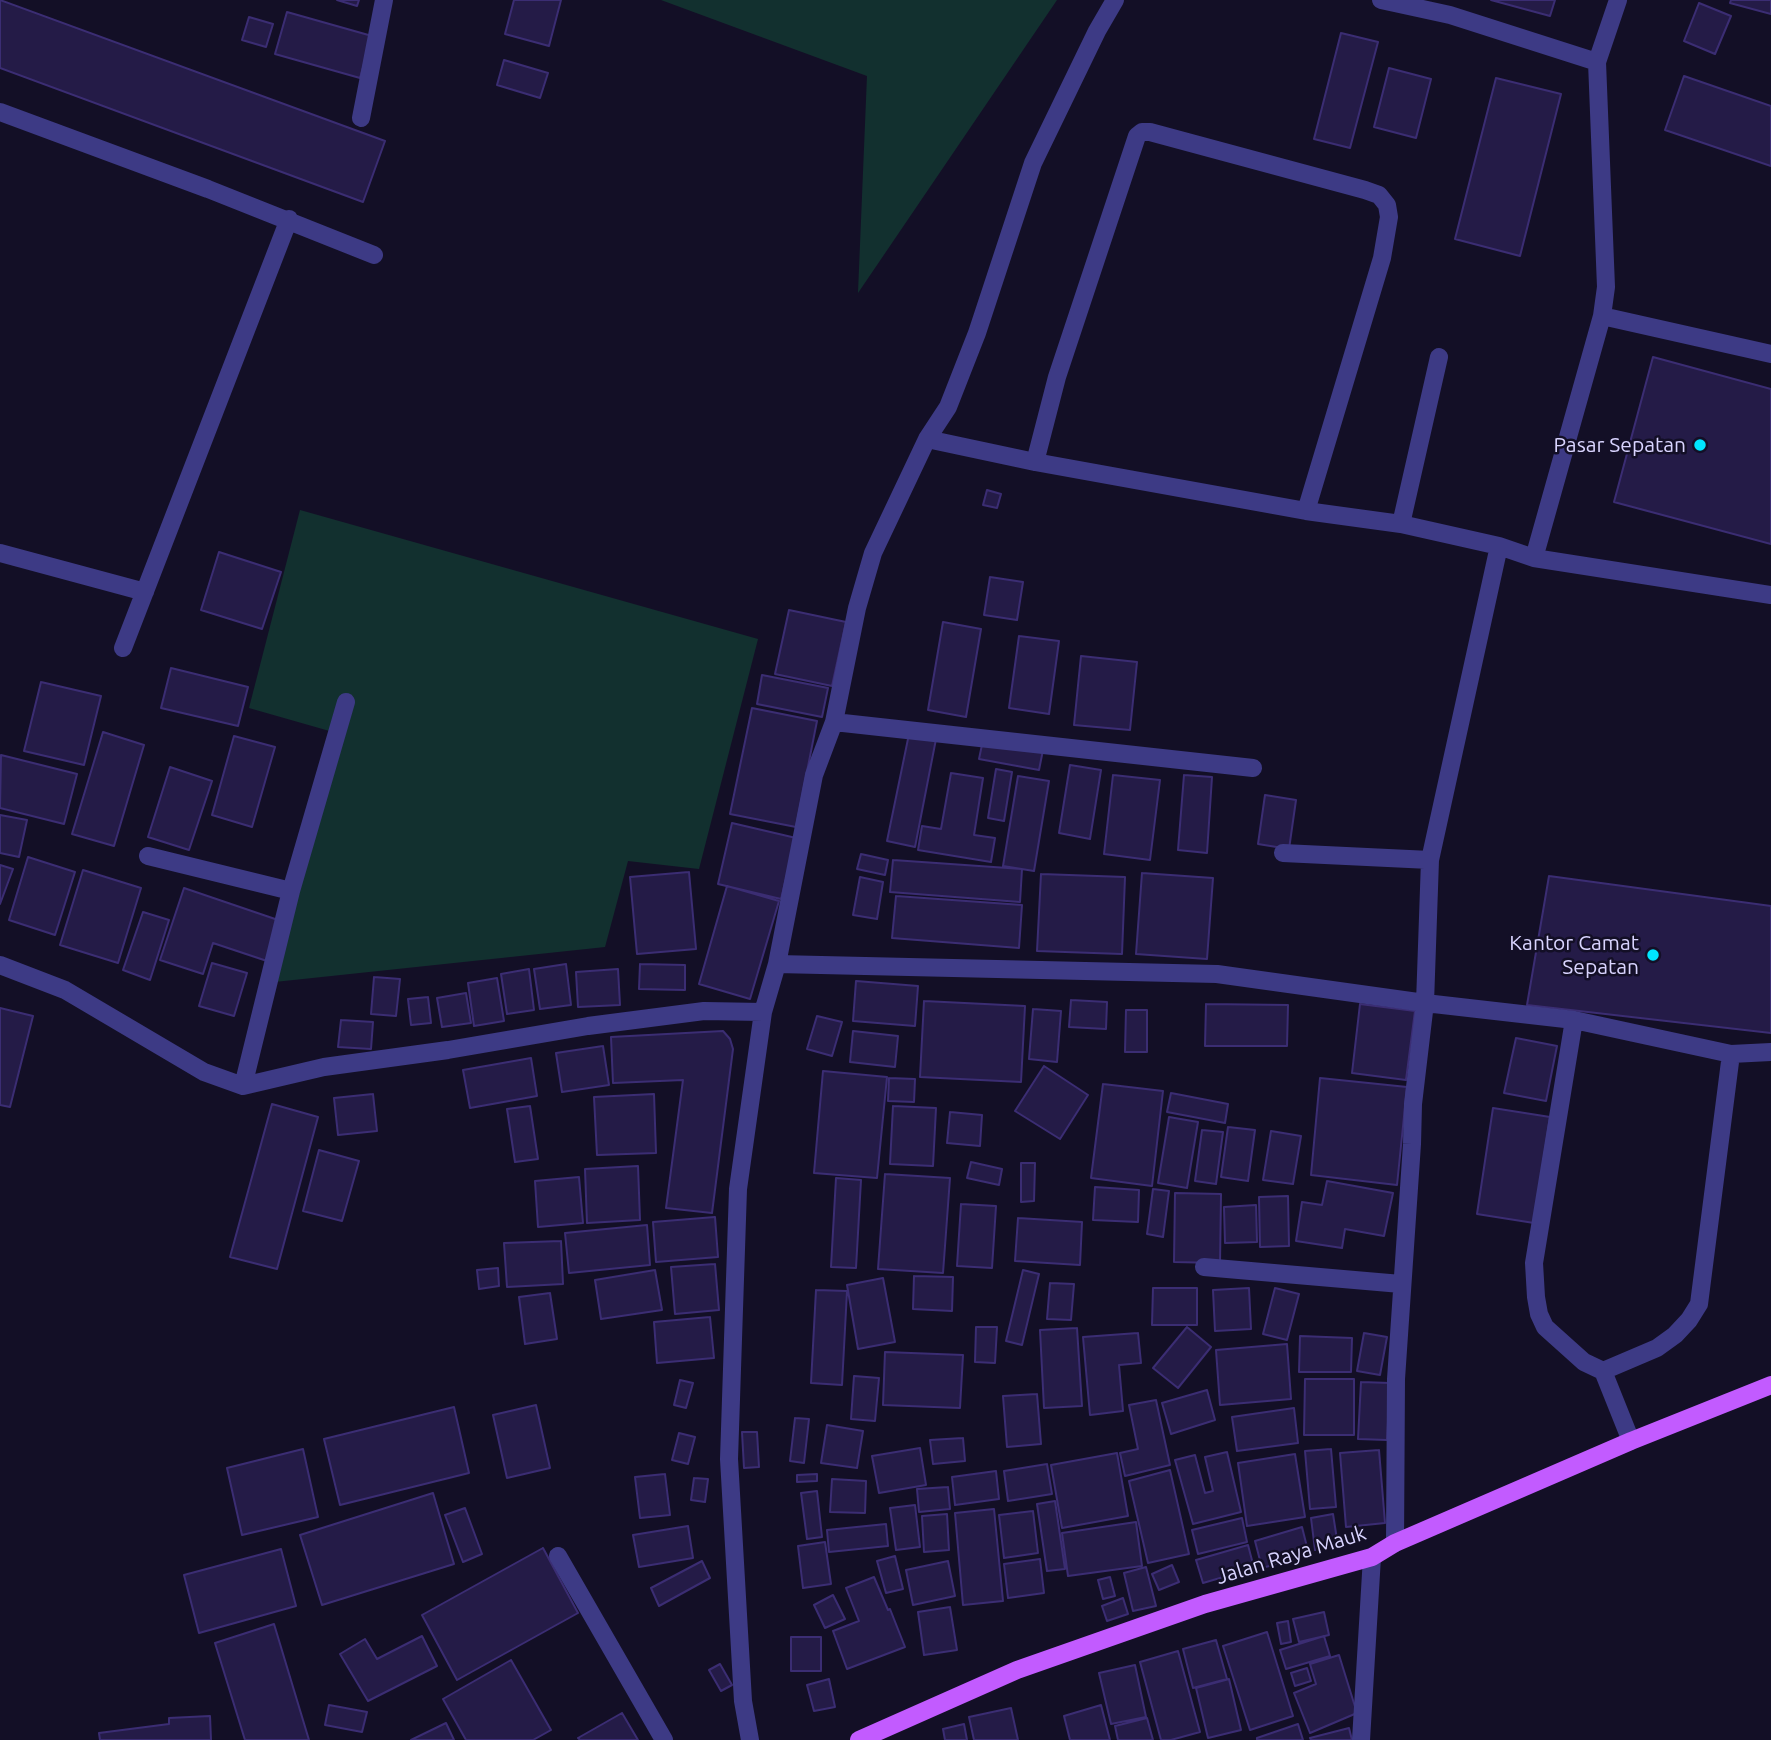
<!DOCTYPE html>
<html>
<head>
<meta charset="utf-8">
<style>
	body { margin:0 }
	canvas { display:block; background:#130f26 }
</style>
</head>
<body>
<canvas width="1771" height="1740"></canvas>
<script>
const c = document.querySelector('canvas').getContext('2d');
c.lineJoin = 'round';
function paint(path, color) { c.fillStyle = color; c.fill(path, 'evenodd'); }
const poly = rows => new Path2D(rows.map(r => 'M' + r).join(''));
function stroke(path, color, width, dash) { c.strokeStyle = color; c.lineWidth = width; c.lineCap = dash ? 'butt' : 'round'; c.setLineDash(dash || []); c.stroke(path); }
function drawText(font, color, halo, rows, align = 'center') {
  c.font = font + ' Ubuntu,sans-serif'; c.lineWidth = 5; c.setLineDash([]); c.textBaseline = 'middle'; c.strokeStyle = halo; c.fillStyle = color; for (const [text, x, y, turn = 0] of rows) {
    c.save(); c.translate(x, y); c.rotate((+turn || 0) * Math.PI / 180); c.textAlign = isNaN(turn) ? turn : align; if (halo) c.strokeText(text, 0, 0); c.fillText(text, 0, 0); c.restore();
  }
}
const green = poly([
	[661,0,1057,0,858,293,867,76],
	[300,510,758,639,699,869,628,861,605,947,265,983,340,734,249,708]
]);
const building = poly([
	[0,0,385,141,363,202,0,68,0,0],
	[337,0,359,0,357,6,337,0],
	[514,0,561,0,549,46,505,34,514,0],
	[1491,0,1555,0,1550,16,1491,0],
	[1731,0,1771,0,1771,14,1730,3,1731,0],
	[1699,3,1731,16,1715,54,1684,41,1699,3],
	[287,12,372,36,360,78,275,54,287,12],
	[249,17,273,24,266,47,242,40,249,17],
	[1341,33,1378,42,1350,148,1314,139,1341,33],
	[504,60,548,73,540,98,497,85,504,60],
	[1389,68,1431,79,1416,138,1374,127,1389,68],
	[1684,76,1771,106,1771,166,1665,130,1684,76],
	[1496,78,1561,94,1520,256,1455,239,1496,78],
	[1653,357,1771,389,1771,544,1614,502,1653,357],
	[987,490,1001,494,997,508,983,505,987,490],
	[219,552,281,572,262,629,201,610,219,552],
	[990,577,1023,582,1017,620,984,615,990,577],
	[789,610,846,622,832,686,775,674,789,610],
	[943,622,981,629,966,717,928,710,943,622],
	[1019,636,1059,641,1049,714,1009,708,1019,636],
	[1081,656,1137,662,1130,730,1074,725,1081,656],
	[171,668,248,687,238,726,161,708,171,668],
	[762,675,828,688,822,717,757,704,762,675],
	[41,682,101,696,84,765,24,751,41,682],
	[752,708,817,721,796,827,730,814,752,708],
	[103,732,144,745,114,846,72,834,103,732],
	[909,734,936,739,915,847,887,841,909,734],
	[234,736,275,747,252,827,212,815,234,736],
	[983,740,1043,750,1039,770,979,759,983,740],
	[1,755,77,774,64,824,0,808,1,755],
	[1070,765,1101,770,1090,839,1059,833,1070,765],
	[170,767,212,781,189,850,148,837,170,767],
	[996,769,1012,772,1004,821,988,818,996,769],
	[951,773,983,778,974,835,995,838,991,862,918,850,922,826,941,829,951,773],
	[1113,775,1160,780,1150,860,1104,854,1113,775],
	[1184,775,1212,777,1207,853,1178,850,1184,775],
	[1018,776,1049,781,1034,871,1003,866,1018,776],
	[1265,795,1296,800,1289,849,1258,844,1265,795],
	[0,815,27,820,19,857,0,853,0,815],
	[732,823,796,838,781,899,718,884,732,823],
	[861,854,888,860,885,875,857,869,861,854],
	[28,857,75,872,55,935,9,920,28,857],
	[893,860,1022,869,1020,902,890,892,893,860],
	[0,865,13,869,0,904,0,865],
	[83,870,141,888,118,963,60,945,83,870],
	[689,872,696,949,637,954,630,877,689,872],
	[1142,873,1213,878,1207,959,1136,954,1142,873],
	[1041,874,1125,877,1122,954,1037,951,1041,874],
	[1549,876,1771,906,1771,1033,1527,1005,1549,876],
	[860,877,883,882,877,919,853,915,860,877],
	[727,886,779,901,750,999,699,984,727,886],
	[184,888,281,921,267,961,213,943,203,974,160,960,184,888],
	[896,896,1022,905,1019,948,892,938,896,896],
	[143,912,169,920,150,980,123,970,143,912],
	[212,963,247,973,234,1016,199,1006,212,963],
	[566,964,571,1005,540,1009,534,969,566,964],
	[640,964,685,965,685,990,639,989,640,964],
	[529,969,534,1010,507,1014,501,974,529,969],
	[618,969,620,1005,578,1007,576,972,618,969],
	[374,977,400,979,396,1016,371,1014,374,977],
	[497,978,504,1021,474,1026,468,983,497,978],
	[856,981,918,986,915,1026,853,1021,856,981],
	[466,993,471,1023,442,1027,437,998,466,993],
	[428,997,431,1023,411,1025,408,999,428,997],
	[1071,1000,1107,1002,1106,1029,1069,1027,1071,1000],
	[924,1001,1025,1006,1021,1082,920,1077,924,1001],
	[1206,1004,1288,1005,1287,1046,1205,1046,1206,1004],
	[1360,1004,1415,1011,1406,1080,1352,1073,1360,1004],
	[0,1008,33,1016,10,1107,0,1105,0,1008],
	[1033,1009,1061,1011,1057,1062,1029,1059,1033,1009],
	[1126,1010,1147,1010,1147,1052,1125,1052,1126,1010],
	[817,1016,842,1022,832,1056,807,1049,817,1016],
	[341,1020,373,1022,371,1049,338,1047,341,1020],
	[723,1031,730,1039,733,1049,712,1213,666,1208,683,1080,613,1083,611,1037,723,1031],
	[853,1031,898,1036,895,1067,850,1062,853,1031],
	[1516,1038,1557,1046,1546,1101,1504,1093,1516,1038],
	[603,1046,609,1085,562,1092,556,1053,603,1046],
	[531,1058,537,1096,470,1108,463,1070,531,1058],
	[1044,1066,1088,1095,1060,1139,1015,1111,1044,1066],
	[823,1071,887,1077,877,1178,814,1173,823,1071],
	[889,1078,915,1079,914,1102,888,1101,889,1078],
	[1320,1078,1407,1087,1397,1185,1311,1175,1320,1078],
	[1103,1084,1163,1091,1152,1186,1091,1178,1103,1084],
	[1171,1093,1228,1104,1225,1123,1167,1112,1171,1093],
	[373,1094,377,1131,338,1135,334,1098,373,1094],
	[654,1094,656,1153,597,1155,594,1097,654,1094],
	[272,1104,318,1117,277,1269,230,1257,272,1104],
	[530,1106,538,1159,515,1162,507,1109,530,1106],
	[893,1106,936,1108,933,1166,890,1164,893,1106],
	[1493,1108,1550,1117,1534,1223,1477,1214,1493,1108],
	[950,1112,982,1115,980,1146,947,1143,950,1112],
	[1169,1117,1198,1122,1187,1188,1158,1183,1169,1117],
	[1228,1127,1255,1130,1248,1181,1221,1177,1228,1127],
	[1202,1130,1223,1132,1216,1184,1195,1181,1202,1130],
	[1271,1131,1301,1136,1293,1184,1263,1180,1271,1131],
	[319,1150,359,1161,342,1221,303,1211,319,1150],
	[971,1162,1002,1169,999,1185,967,1178,971,1162],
	[1021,1163,1035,1163,1034,1201,1021,1202,1021,1163],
	[638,1166,640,1220,587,1223,585,1169,638,1166],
	[885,1174,950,1178,943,1273,878,1269,885,1174],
	[579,1177,583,1223,538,1227,535,1181,579,1177],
	[836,1178,861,1180,856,1268,831,1267,836,1178],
	[1327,1181,1393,1193,1384,1236,1345,1229,1342,1248,1296,1241,1302,1202,1322,1205,1327,1181],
	[1095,1187,1139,1190,1138,1222,1093,1220,1095,1187],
	[1153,1189,1169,1191,1163,1237,1147,1234,1153,1189],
	[1175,1193,1221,1194,1220,1263,1174,1262,1175,1193],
	[1288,1196,1289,1246,1260,1247,1259,1197,1288,1196],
	[961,1204,996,1206,992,1268,957,1266,961,1204],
	[1256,1205,1257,1242,1225,1243,1224,1207,1256,1205],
	[715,1217,718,1257,656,1262,653,1222,715,1217],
	[1018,1218,1082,1222,1080,1265,1015,1261,1018,1218],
	[647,1225,650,1265,569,1273,565,1233,647,1225],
	[561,1241,563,1284,507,1287,504,1243,561,1241],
	[715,1264,719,1310,675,1314,671,1267,715,1264],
	[498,1268,499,1286,479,1289,477,1270,498,1268],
	[655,1270,662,1310,601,1319,595,1280,655,1270],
	[1023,1270,1039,1274,1022,1345,1006,1341,1023,1270],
	[914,1276,953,1277,952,1311,913,1309,914,1276],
	[883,1278,895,1342,858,1349,847,1285,883,1278],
	[1050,1283,1074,1284,1071,1320,1047,1319,1050,1283],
	[1153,1288,1197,1288,1197,1325,1152,1325,1153,1288],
	[1249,1288,1251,1329,1215,1331,1213,1290,1249,1288],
	[1275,1288,1299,1294,1287,1340,1263,1334,1275,1288],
	[816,1290,847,1291,842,1385,811,1383,816,1290],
	[550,1293,557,1339,525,1344,519,1297,550,1293],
	[710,1317,714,1358,657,1363,654,1322,710,1317],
	[976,1327,997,1327,995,1363,975,1362,976,1327],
	[1187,1327,1211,1347,1178,1388,1153,1368,1187,1327],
	[1077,1328,1082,1406,1044,1408,1040,1330,1077,1328],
	[1138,1333,1141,1363,1119,1365,1123,1411,1090,1415,1083,1337,1138,1333],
	[1364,1333,1387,1337,1380,1375,1357,1371,1364,1333],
	[1300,1336,1352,1338,1351,1372,1299,1372,1300,1336],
	[1287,1344,1291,1399,1220,1405,1216,1350,1287,1344],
	[885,1352,963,1355,960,1408,883,1405,885,1352],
	[854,1376,879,1378,875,1421,851,1419,854,1376],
	[1305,1379,1354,1379,1354,1435,1304,1435,1305,1379],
	[680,1380,693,1383,686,1408,674,1405,680,1380],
	[1361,1382,1390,1383,1387,1440,1358,1439,1361,1382],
	[1207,1390,1215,1420,1171,1434,1162,1403,1207,1390],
	[1037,1394,1041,1444,1007,1447,1003,1396,1037,1394],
	[1156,1400,1170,1465,1125,1476,1120,1453,1138,1449,1129,1405,1156,1400],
	[536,1405,550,1468,507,1478,493,1415,536,1405],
	[454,1407,469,1473,340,1505,324,1439,454,1407],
	[1294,1408,1298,1443,1237,1451,1232,1417,1294,1408],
	[795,1418,809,1419,804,1463,790,1461,795,1418],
	[827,1425,863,1431,857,1468,821,1463,827,1425],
	[742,1432,757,1432,759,1467,744,1468,742,1432],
	[679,1433,695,1437,688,1464,672,1460,679,1433],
	[963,1438,965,1461,933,1464,930,1440,963,1438],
	[920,1448,926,1485,879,1493,872,1456,920,1448],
	[303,1449,318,1517,242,1535,227,1468,303,1449],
	[1331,1449,1336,1507,1310,1509,1305,1451,1331,1449],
	[1379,1450,1385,1523,1346,1527,1340,1453,1379,1450],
	[1227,1452,1241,1512,1193,1524,1175,1460,1195,1455,1205,1493,1213,1491,1205,1457,1227,1452],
	[1117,1453,1128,1516,1062,1528,1051,1465,1117,1453],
	[1295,1454,1305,1517,1247,1526,1238,1463,1295,1454],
	[1047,1464,1052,1494,1008,1501,1004,1471,1047,1464],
	[1170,1470,1189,1554,1148,1563,1129,1481,1170,1470],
	[996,1471,999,1499,955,1505,952,1477,996,1471],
	[665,1474,670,1515,640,1518,635,1477,665,1474],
	[817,1474,817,1481,797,1482,797,1475,817,1474],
	[694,1478,708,1479,705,1502,691,1500,694,1478],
	[832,1479,866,1481,865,1513,830,1512,832,1479],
	[948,1487,950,1509,919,1512,917,1489,948,1487],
	[817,1491,822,1537,807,1539,801,1493,817,1491],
	[433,1493,454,1564,322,1605,300,1535,433,1493],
	[1055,1501,1065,1569,1047,1571,1037,1504,1055,1501],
	[915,1505,920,1547,896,1550,890,1508,915,1505],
	[465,1508,482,1554,463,1562,445,1515,465,1508],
	[994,1509,1003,1601,963,1605,955,1513,994,1509],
	[1033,1511,1038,1553,1004,1558,999,1515,1033,1511],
	[947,1514,949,1550,924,1552,922,1516,947,1514],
	[1333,1514,1338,1546,1315,1550,1311,1518,1333,1514],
	[1242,1518,1247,1542,1198,1554,1192,1530,1242,1518],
	[1136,1522,1142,1566,1068,1576,1062,1533,1136,1522],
	[886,1524,888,1546,829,1552,827,1530,886,1524],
	[688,1526,693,1558,639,1567,633,1535,688,1526],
	[1302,1527,1309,1555,1262,1568,1255,1541,1302,1527],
	[825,1542,831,1584,803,1588,798,1546,825,1542],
	[1248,1545,1254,1568,1203,1583,1196,1560,1248,1545],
	[543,1548,578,1613,457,1680,422,1615,543,1548],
	[281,1549,296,1606,199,1633,184,1575,281,1549],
	[895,1556,903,1589,886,1593,877,1561,895,1556],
	[1040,1559,1044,1593,1008,1598,1004,1564,1040,1559],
	[702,1561,710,1578,659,1606,651,1588,702,1561],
	[948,1561,955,1596,913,1605,906,1570,948,1561],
	[1172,1565,1179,1582,1159,1590,1152,1574,1172,1565],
	[1146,1567,1156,1606,1133,1611,1124,1573,1146,1567],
	[874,1577,888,1610,890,1609,905,1647,847,1669,833,1631,859,1621,846,1588,874,1577],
	[1110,1577,1115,1596,1103,1599,1098,1580,1110,1577],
	[833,1595,845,1619,825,1628,814,1605,833,1595],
	[1123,1598,1128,1614,1107,1621,1102,1606,1123,1598],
	[950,1607,957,1650,924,1655,918,1612,950,1607],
	[1324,1612,1329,1635,1299,1642,1293,1619,1324,1612],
	[1288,1621,1291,1642,1281,1644,1277,1623,1288,1621],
	[274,1624,309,1740,245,1740,215,1643,274,1624],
	[1267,1632,1293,1716,1250,1730,1223,1646,1267,1632],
	[422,1636,437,1666,368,1701,340,1654,365,1639,377,1659,422,1636],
	[1324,1636,1330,1656,1286,1669,1280,1650,1324,1636],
	[791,1637,821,1637,821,1671,791,1671,791,1637],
	[1216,1640,1227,1679,1193,1688,1183,1649,1216,1640],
	[1178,1651,1200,1732,1171,1740,1161,1740,1140,1662,1178,1651],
	[1339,1655,1357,1713,1310,1733,1294,1693,1316,1684,1310,1664,1339,1655],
	[511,1660,551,1730,533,1740,466,1740,443,1699,511,1660],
	[720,1664,732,1685,721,1691,709,1670,720,1664],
	[1135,1665,1146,1717,1111,1724,1099,1673,1135,1665],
	[1307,1668,1311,1681,1295,1686,1291,1673,1307,1668],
	[829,1679,835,1707,814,1711,807,1685,829,1679],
	[1229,1679,1241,1730,1208,1738,1196,1688,1229,1679],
	[329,1705,367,1712,362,1732,325,1725,329,1705],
	[1101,1705,1110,1740,1070,1740,1064,1716,1101,1705],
	[1011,1708,1018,1740,974,1740,969,1717,1011,1708],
	[622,1713,638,1740,580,1740,578,1738,622,1713],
	[210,1716,211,1740,100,1740,99,1733,169,1724,169,1718,210,1716],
	[1147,1718,1153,1740,1118,1740,1115,1726,1147,1718],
	[446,1723,454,1740,411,1740,446,1723],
	[964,1724,967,1740,945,1740,943,1729,964,1724],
	[1298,1724,1303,1740,1257,1740,1257,1738,1298,1724],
	[1349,1728,1352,1740,1311,1740,1310,1738,1349,1728]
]);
const minor = poly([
	[1381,0,1450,15,1597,62],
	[0,112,208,189,374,255],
	[361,118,384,0],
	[1602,316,1771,354],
	[927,439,1035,462,1306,511,1401,524,1499,546,1534,558,1771,595],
	[1035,462,1057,377,1137,136,1142,132,1150,132,1365,190,1379,195,1387,205,1389,217,1382,258,1306,511],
	[1401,524,1439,357],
	[0,553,145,592],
	[1534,558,1602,316,1606,287,1597,62,1618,0],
	[123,648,289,219],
	[834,722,1253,768],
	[1283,853,1430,860],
	[148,856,291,891],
	[777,964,1217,974,1425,1003,1574,1020,1731,1054,1771,1052],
	[0,965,65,990,204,1072,243,1086,324,1067,448,1050,588,1026,704,1011,763,1012],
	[1574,1020,1534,1263,1536,1297,1539,1314,1545,1327,1584,1362,1603,1371,1631,1441],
	[243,1086,291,891,346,702],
	[1204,1267,1401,1284],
	[1603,1371,1657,1348,1675,1335,1689,1320,1699,1304,1731,1054],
	[1395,1543,1396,1379,1412,1144,1413,1104,1425,1003,1430,860,1499,546],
	[558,1556,664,1740],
	[750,1740,743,1701,729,1459,738,1189,763,1012,777,964,814,775,834,722,857,608,873,553,927,439,948,407,977,333,1033,163,1097,31,1115,0],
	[1361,1740,1372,1557]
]);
const major = poly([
	[859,1740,1017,1670,1205,1604,1372,1557,1395,1543,1631,1441,1771,1385]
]);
const markers = [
	[1700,445,7,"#00e5ff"],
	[1653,955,7,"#00e5ff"]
];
const poiNames = [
	["Pasar Sepatan",1686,445],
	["Kantor Camat",1639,943],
	["Sepatan",1639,967]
];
const streetNames = [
	["Jalan Raya Mauk",1291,1555,-17]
];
paint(green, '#12302f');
paint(building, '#241b47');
stroke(building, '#3b2d73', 2);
stroke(minor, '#3d3a85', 18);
stroke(major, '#c25bff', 18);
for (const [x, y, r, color] of markers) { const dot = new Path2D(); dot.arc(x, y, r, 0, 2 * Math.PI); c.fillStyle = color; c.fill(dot); stroke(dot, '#130f26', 2.5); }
drawText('21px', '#d9d4ff', '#130f26', poiNames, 'right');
drawText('21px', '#d9d4ff', '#130f26', streetNames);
</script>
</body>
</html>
